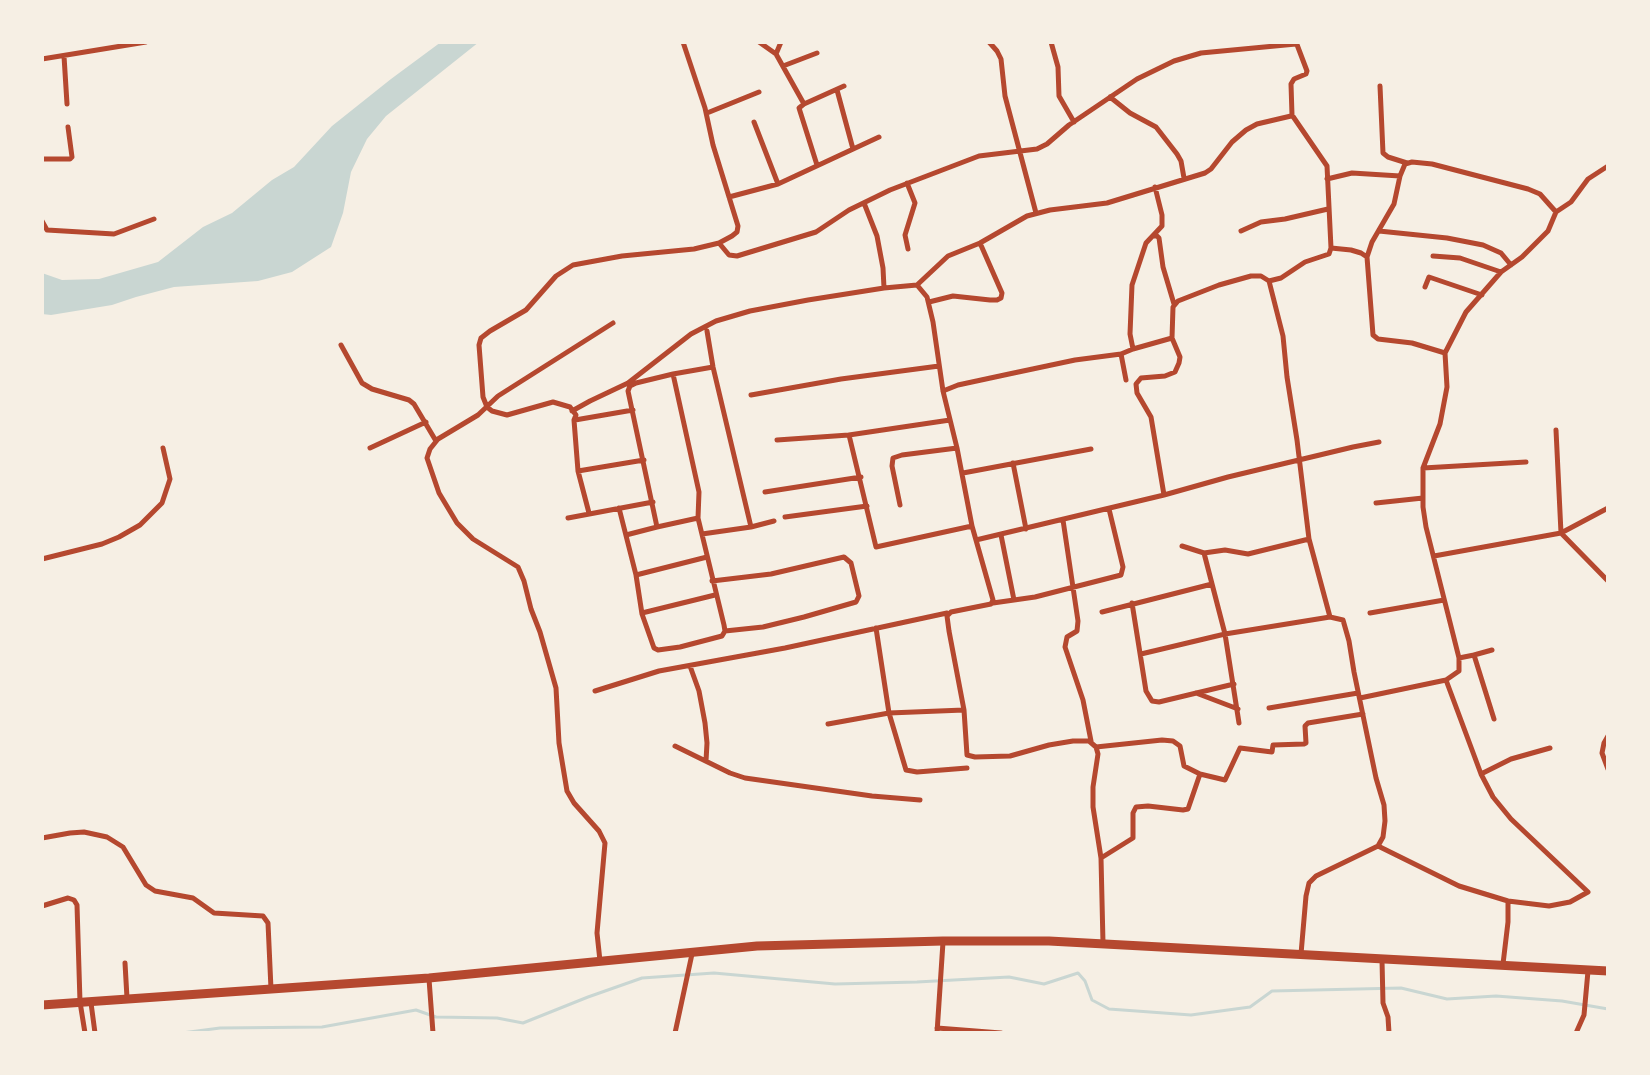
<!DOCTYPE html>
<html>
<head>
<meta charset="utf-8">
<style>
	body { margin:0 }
	#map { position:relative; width:1650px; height:1075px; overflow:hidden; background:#f6efe4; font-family:Bitter,serif }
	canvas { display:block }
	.frame { position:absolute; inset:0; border:44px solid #f6efe4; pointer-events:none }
</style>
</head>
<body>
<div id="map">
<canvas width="1650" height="1075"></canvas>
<div class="frame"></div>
</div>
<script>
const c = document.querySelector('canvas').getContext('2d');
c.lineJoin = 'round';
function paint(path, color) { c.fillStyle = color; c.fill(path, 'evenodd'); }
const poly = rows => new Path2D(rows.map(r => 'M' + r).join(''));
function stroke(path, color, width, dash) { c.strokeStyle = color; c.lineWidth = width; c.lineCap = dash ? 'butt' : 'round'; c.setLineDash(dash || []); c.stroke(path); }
const water = poly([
	[441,42,479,42,386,116,367,139,351,172,343,213,331,247,292,272,258,281,174,287,136,297,112,305,51,315,42,314,42,273,62,280,99,279,158,262,203,227,232,213,272,180,294,167,332,126,391,79]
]);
const stream = poly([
	[182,1033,220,1028,322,1027,416,1010,436,1017,497,1018,523,1023,588,997,642,978,714,973,835,984,917,982,1009,977,1044,984,1078,973,1085,981,1092,1000,1109,1009,1191,1015,1250,1007,1272,991,1401,988,1447,999,1496,996,1562,1001,1608,1009]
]);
const minor = poly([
	[759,42,776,54,804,104],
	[989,42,997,51,1001,59,1005,96,1036,213],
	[1051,42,1058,67,1059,96,1074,122],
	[776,54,781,42],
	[64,56,67,104],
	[42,59,146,42],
	[783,66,817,53],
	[1380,86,1383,153,1388,157,1407,163],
	[837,90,853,149],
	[1110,97,1130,113,1156,127,1177,154,1181,161,1184,178],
	[707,113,759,92],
	[754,122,778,184],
	[42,159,70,159,72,157,68,127],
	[817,165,799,108,804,104,844,86],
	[1327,179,1352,173,1400,176],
	[907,183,915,203,905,235,908,249],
	[729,197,778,184,879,137],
	[864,203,877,236,883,268,884,288],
	[42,221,47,230,114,234,154,219],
	[1241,231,1261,222,1285,219,1328,209],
	[1379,231,1447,238,1483,245,1501,253,1511,265],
	[1153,236,1157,236,1159,238,1163,267,1174,304],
	[719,243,729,255,737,256,816,232,849,210,890,190,979,156,1037,149,1047,144,1069,125,1137,79,1174,61,1201,53,1296,44],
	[1331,248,1351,250,1361,253,1367,257],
	[1433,256,1460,258,1501,272],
	[1269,281,1283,336,1287,377,1297,440,1309,539,1330,617,1343,620,1349,641,1354,672,1376,778,1384,805,1385,821,1383,837,1378,846,1316,876,1309,883,1306,896,1301,954],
	[917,285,927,297,933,322,943,391,957,448,972,526,993,600,991,604,951,612,947,616,949,631,964,710,967,755,975,757,1010,756,1049,745,1073,741,1089,741,1096,747,1098,754,1093,787,1093,807,1101,858,1103,943],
	[917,285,948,256,980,243,1027,216,1050,210,1107,203,1205,173,1211,169,1232,142,1246,130,1257,124,1291,116],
	[1425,287,1429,277,1482,295],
	[929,302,953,296,990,300,997,300,1001,298,1002,293,980,243],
	[707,331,713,367,751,527],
	[341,345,362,383,372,389,409,400,414,404,436,441],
	[1133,349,1130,334,1132,285,1146,243,1162,226,1162,215,1155,187],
	[1445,353,1412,343,1378,339,1373,335,1367,257,1372,242,1394,204,1400,176,1405,164,1412,162,1432,164,1528,189,1540,194,1556,212],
	[1121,354,1126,380],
	[943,391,958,385,1009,374,1075,360,1121,354,1133,349,1172,338,1173,307,1178,301,1219,285,1251,276,1261,276,1269,281,1281,278,1305,262,1329,254,1331,248,1327,166,1292,115,1291,84,1294,79,1306,74,1307,71,1296,42],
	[751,395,841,379,939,366],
	[572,411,590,401,628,383,691,334,716,321,750,311,808,300,884,288,917,285],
	[575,420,633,410],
	[950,420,849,435,876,547,972,526],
	[1556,430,1561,533,1608,581],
	[777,440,849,435],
	[370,448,426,422],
	[1013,463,1026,529],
	[1423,468,1526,462],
	[578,471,644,460],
	[963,473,1091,449],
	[765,492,861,477],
	[1164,495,1151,417,1137,393,1136,384,1141,378,1165,376,1175,372,1179,363,1180,357,1172,338],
	[1376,503,1423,498],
	[900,505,892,466,893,458,902,455,957,448],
	[619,508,636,575,642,614,654,648,658,650,680,647,722,636,725,631,724,625,698,518,699,492,673,374],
	[589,513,578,471,574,420,576,415,570,407,553,402,507,415,492,411,487,407,483,397,479,345,481,338,490,331,526,310,556,276,573,265,622,256,694,249,719,243,732,236,737,232,738,226,713,145,705,108,683,42],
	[785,517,867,506],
	[568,518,653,502],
	[698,518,657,527,628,391,630,386,636,383,673,374,713,367],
	[1063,520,1078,621,1077,631,1067,637,1065,647,1083,700,1091,741],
	[702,534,751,527,774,521],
	[626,535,657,527],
	[1001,535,1014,600],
	[976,540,1164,495,1228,477,1353,447,1379,442],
	[1182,546,1204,553,1225,550,1248,554,1309,539],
	[1204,553,1225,634,1239,723],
	[1434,556,1561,533,1608,508],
	[42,559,102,544,119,537,140,525,162,503,170,479,163,448],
	[636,575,707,557],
	[712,581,771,574,844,557,851,563,859,596,856,602,804,617,763,627,725,631],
	[993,603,1035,597,1121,575,1123,567,1109,509],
	[1132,603,1146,691,1152,701,1159,702,1234,684],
	[1102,612,1212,584],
	[642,613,715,595],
	[1370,613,1444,600],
	[876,628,889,713,906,770,917,772,967,768],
	[1141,654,1225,634,1330,617],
	[1474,655,1492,650],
	[1459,658,1474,655,1494,719],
	[690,666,699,691,705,723,707,743,706,761],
	[595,691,659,671,785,648,947,613],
	[1196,693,1238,709],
	[1360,698,1446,680,1459,671,1459,658,1426,527,1423,507,1423,468,1440,424,1447,387,1445,353,1466,312,1501,272,1522,257,1548,231,1556,212,1571,202,1588,179,1608,166],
	[1269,708,1358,693],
	[828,724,889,713,964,710],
	[1608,736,1604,743,1602,753,1608,769],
	[675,746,730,773,745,778,872,796,920,800],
	[1096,747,1162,740,1173,741,1180,746,1184,766,1200,774,1188,809,1183,810,1148,806,1136,807,1133,813,1133,838,1101,858],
	[1200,774,1225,780,1240,748,1272,752,1273,745,1304,744,1306,743,1305,726,1308,723,1363,714],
	[1481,774,1511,759,1550,748],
	[42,838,70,833,84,832,107,837,123,847,146,885,155,891,193,898,214,913,263,916,268,923,271,989],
	[1378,846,1459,886,1508,901,1549,906,1570,902,1588,892,1511,819,1493,797,1481,774,1446,680],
	[42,906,68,898,74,900,77,905,80,1002,85,1033],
	[1382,960,1383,1003,1388,1017,1389,1033],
	[600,961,597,933,605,843,599,831,574,803,567,791,559,743,556,688,540,632,531,609,524,581,518,567,473,539,457,523,439,493,427,458,430,449,438,439,478,415,498,396,613,323],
	[125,963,127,998],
	[1503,964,1508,922,1508,901],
	[429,979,433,1033],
	[91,1003,95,1033],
	[937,1028,1001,1033],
	[675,1033,692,954],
	[937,1033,943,942],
	[1576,1033,1584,1015,1588,971]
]);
const trunk = poly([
	[42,1005,429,978,757,946,943,941,1049,941,1608,971]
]);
paint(water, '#c9d6d2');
stroke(stream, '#c9d6d2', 3);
stroke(minor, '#b5482f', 5);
stroke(trunk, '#b5482f', 9);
</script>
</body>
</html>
